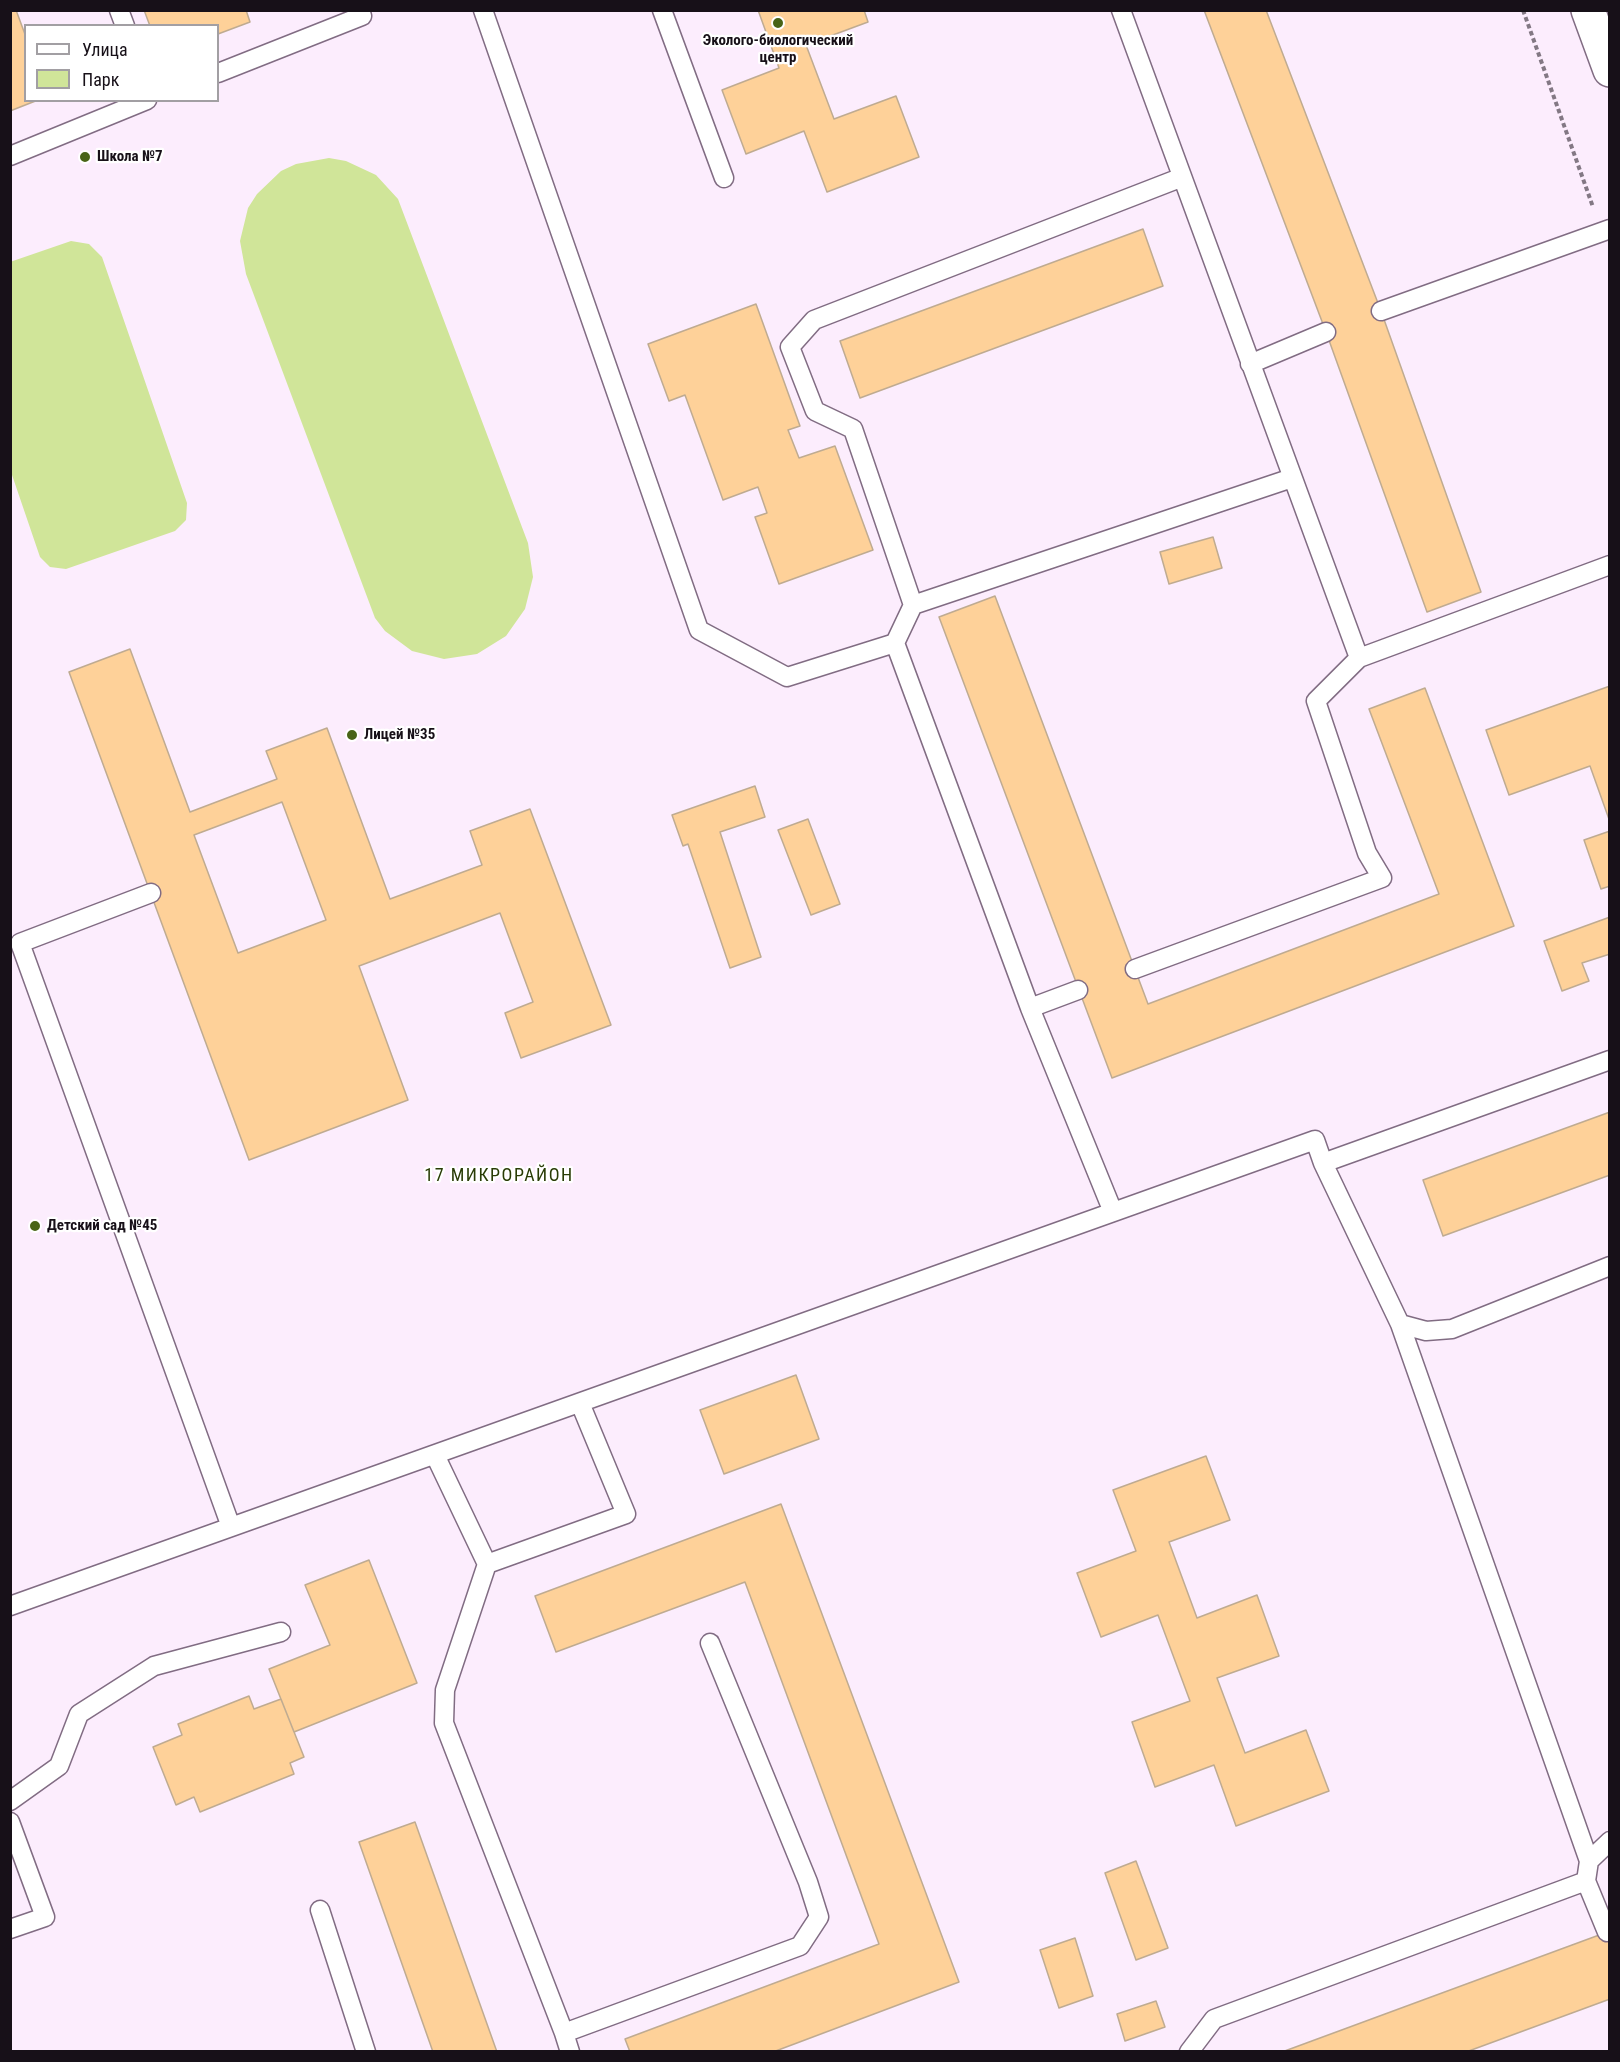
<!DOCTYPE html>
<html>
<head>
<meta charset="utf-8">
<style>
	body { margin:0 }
	#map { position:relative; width:1620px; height:2062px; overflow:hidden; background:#fcedfd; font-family:"Roboto Condensed",sans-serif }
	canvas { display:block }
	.frame { position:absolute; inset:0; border:12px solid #171018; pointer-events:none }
	.legend { position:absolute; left:24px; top:24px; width:195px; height:78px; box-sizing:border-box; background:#fff; border:2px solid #a29fa3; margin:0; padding:8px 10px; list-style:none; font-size:18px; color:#171018 }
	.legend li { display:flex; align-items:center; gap:12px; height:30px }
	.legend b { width:30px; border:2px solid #a29fa3 }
</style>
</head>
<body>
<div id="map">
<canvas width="1620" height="2062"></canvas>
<div class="frame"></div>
<ul class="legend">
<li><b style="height:8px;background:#fff"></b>Улица</li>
<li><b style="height:16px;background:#d0e599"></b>Парк</li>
</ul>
</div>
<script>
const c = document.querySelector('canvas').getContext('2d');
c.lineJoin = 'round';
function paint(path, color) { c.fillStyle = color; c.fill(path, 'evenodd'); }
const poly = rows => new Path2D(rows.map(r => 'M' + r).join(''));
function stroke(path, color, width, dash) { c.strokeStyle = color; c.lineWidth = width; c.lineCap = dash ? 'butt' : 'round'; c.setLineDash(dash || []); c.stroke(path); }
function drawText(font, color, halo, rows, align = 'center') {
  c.font = font + ' "Roboto Condensed",sans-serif'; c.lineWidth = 4.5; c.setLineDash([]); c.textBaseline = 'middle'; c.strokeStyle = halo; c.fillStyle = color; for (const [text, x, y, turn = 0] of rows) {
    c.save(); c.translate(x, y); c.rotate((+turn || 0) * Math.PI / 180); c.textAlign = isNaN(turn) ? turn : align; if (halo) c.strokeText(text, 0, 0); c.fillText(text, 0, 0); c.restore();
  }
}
const green = poly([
	[329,158,346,161,376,175,398,199,528,543,533,577,525,609,506,636,477,654,444,659,412,651,385,631,375,618,246,274,240,241,248,208,257,194,281,171,296,164],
	[71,241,89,244,102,257,187,503,186,520,175,531,66,569,50,567,40,557,11,472,10,262]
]);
const building = poly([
	[10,10,16,10,26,37,26,100,38,100,10,111,10,10],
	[144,10,246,10,250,22,218,34,218,26,150,26,144,10],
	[758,10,864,10,868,22,806,45,834,119,896,96,919,157,827,192,804,131,746,154,722,90,779,68,758,10],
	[1204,10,1266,10,1381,311,1481,592,1427,612,1326,332,1204,10],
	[1143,229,1163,286,860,398,840,341,1143,229],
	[756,304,800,426,788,430,799,458,835,446,873,550,779,584,755,517,767,513,758,487,723,500,685,395,669,401,648,344,756,304],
	[1213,537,1222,568,1169,584,1160,552,1213,537],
	[995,596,1148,1004,1439,894,1369,709,1425,688,1514,926,1112,1078,939,617,995,596],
	[130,649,190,812,277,779,266,751,327,728,390,899,482,865,470,831,530,809,611,1025,521,1058,505,1013,533,1002,500,913,359,966,408,1100,249,1160,69,672,130,649],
	[282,802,326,920,238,953,194,835,282,802],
	[1610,686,1610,822,1590,766,1509,795,1486,730,1610,686],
	[755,786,765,817,720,832,761,957,730,968,688,844,683,846,672,815,755,786],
	[808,819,840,904,811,915,778,830,808,819],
	[1610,831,1610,886,1601,889,1584,840,1610,831],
	[1610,917,1610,954,1582,963,1589,981,1562,991,1544,941,1610,917],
	[1610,1112,1610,1175,1443,1236,1423,1180,1610,1112],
	[796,1375,819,1439,724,1474,700,1410,796,1375],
	[1206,1456,1230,1520,1169,1542,1197,1618,1257,1595,1279,1656,1217,1678,1245,1753,1306,1730,1329,1791,1236,1826,1214,1765,1155,1787,1132,1722,1190,1701,1158,1615,1101,1637,1077,1573,1136,1551,1113,1490,1206,1456],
	[781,1504,959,1982,773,2052,630,2052,625,2039,879,1944,745,1582,556,1652,535,1596,781,1504],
	[369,1560,417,1683,294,1732,269,1669,330,1645,305,1585,369,1560],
	[249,1696,254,1709,281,1699,304,1757,290,1763,294,1774,200,1812,194,1797,176,1805,153,1747,182,1735,178,1724,249,1696],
	[415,1822,497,2052,433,2052,359,1842,415,1822],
	[1136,1861,1168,1948,1136,1960,1105,1873,1136,1861],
	[1610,1931,1610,1999,1466,2052,1282,2052,1610,1931],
	[1075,1938,1093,1996,1059,2008,1040,1950,1075,1938],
	[1156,2001,1165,2027,1125,2041,1117,2014,1156,2001]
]);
const path = poly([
	[1523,10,1593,207]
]);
const service = poly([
	[119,10,125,26],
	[483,10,699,630,787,677,895,643],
	[662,10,724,178],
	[1121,10,1359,658,1610,565],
	[218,73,362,16,360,10],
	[10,156,147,100],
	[1381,311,1610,229],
	[1250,364,1326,332],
	[913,605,853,429,815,411,790,347,814,320,1180,178],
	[151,893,20,943,231,1527],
	[1135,969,1382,878,1367,853,1316,701,1359,658],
	[1078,990,1030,1008,895,643,913,605,1292,478],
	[1030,1008,1113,1212],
	[1323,1163,1400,1324,1426,1331,1452,1329,1610,1266],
	[1400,1324,1589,1861],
	[435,1455,487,1564],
	[10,1606,1315,1140,1323,1163,1610,1060],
	[10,1801,59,1766,79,1714,154,1666,281,1632],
	[10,1822,45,1917,10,1929],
	[320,1910,366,2052],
	[1607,1932,1586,1881,1589,1861,1610,1841],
	[564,2033,444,1723,445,1690,487,1564,626,1514,580,1403],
	[570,2052,564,2033,800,1946,819,1917,808,1882,710,1643],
	[1189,2052,1214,2019,1586,1881]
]);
const tertiary = poly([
	[1588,10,1610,70]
]);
const markers = [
	[778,23,6,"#486417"],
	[85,157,6,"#486417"],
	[352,735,6,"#486417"],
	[35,1226,6,"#486417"]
];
const poiNames = [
	["Эколого-биологический",778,41,"center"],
	["центр",778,58,"center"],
	["Школа №7",97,157],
	["Лицей №35",364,735],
	["Детский сад №45",47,1226]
];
const quarterNames = [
	["17 МИКРОРАЙОН",499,1176]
];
paint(green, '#d0e599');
paint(building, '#fed199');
stroke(building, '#bfab91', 1.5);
stroke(service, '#816c83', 21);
stroke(tertiary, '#816c83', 36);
stroke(path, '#837884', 4, [4.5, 3]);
stroke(service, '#fff', 18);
stroke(tertiary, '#fff', 33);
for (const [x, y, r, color] of markers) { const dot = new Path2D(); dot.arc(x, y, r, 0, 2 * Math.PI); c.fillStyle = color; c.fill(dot); stroke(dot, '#fff', 2); }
drawText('bold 15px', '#171018', '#fff', poiNames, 'left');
c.letterSpacing = '1.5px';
drawText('18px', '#293c06', '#fff', quarterNames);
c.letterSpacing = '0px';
</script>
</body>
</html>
